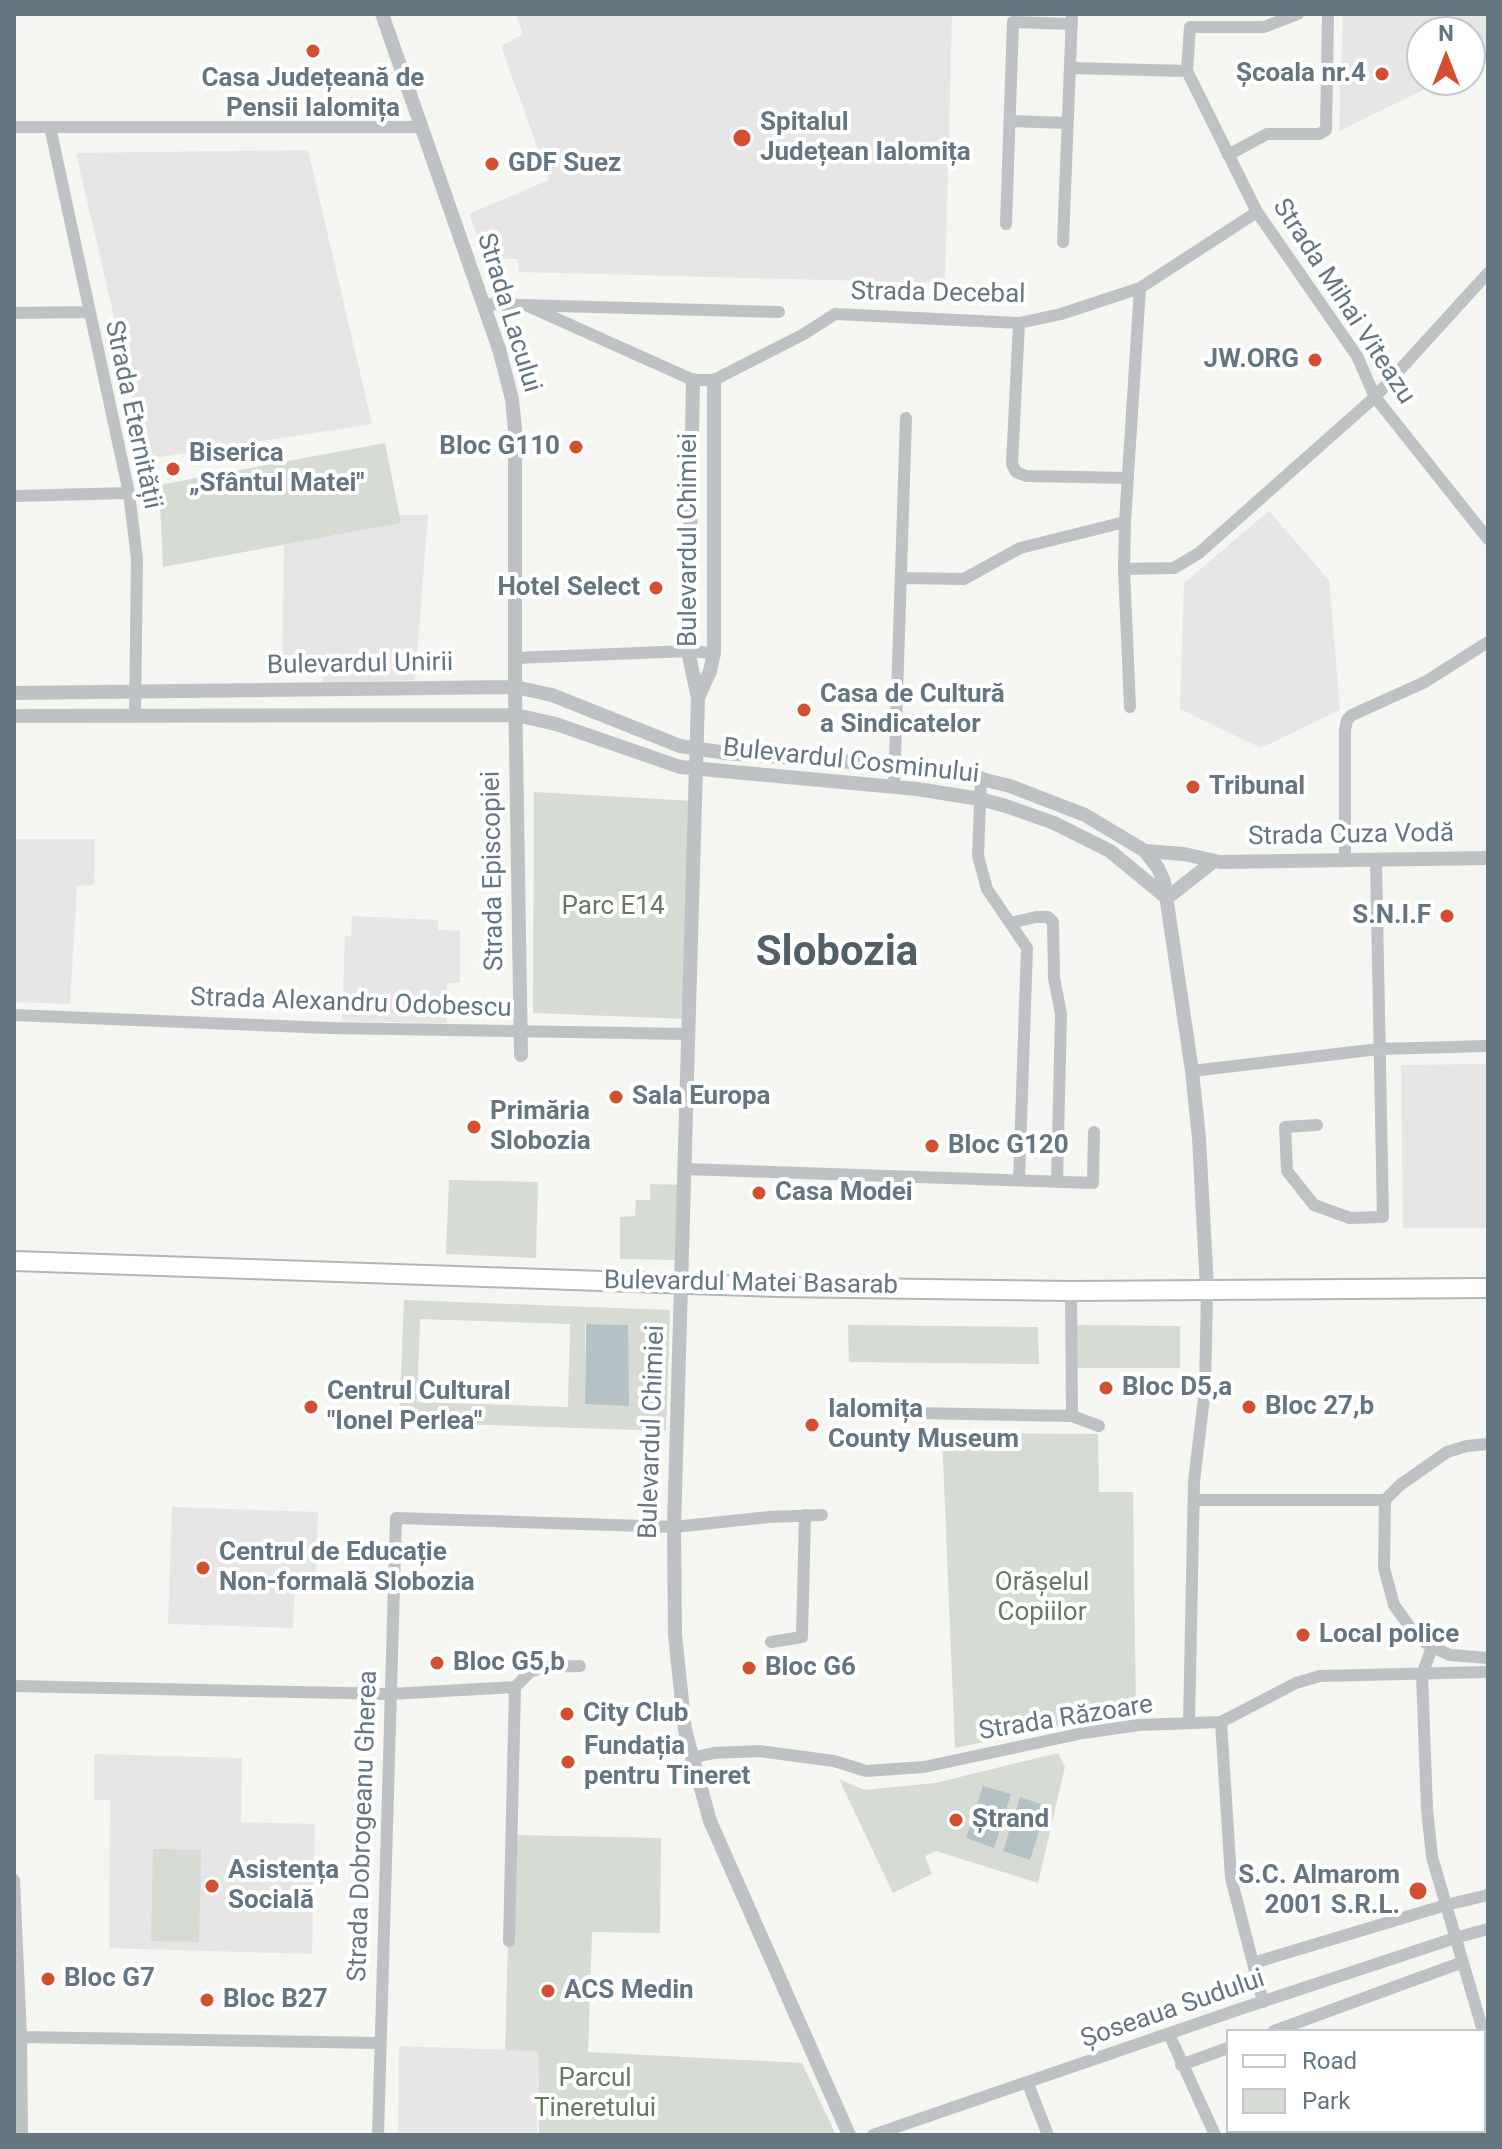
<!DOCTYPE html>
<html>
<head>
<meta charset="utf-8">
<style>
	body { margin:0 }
	#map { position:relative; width:1502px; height:2149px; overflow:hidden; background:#f5f5f1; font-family:Roboto,sans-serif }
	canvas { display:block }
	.frame { position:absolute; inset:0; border:16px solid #667680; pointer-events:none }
	.legend { position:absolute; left:1226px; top:2029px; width:260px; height:104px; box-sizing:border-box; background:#fff; border:2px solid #c2c8cc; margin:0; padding:10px 14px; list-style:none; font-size:24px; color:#667680 }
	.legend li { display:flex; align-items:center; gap:16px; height:40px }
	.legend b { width:40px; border:2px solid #c2c8cc }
	.north { position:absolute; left:1406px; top:16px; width:80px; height:80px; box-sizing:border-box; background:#fff; border:2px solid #c2c8cc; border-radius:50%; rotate:0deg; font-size:22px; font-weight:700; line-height:32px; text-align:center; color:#667680 }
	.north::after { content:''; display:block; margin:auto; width:28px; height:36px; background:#d64e30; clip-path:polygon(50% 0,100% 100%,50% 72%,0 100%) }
</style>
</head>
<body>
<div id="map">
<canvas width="1502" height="2149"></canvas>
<div class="frame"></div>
<ul class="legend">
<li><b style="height:10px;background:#fff"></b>Road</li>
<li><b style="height:22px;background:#d6dbd3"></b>Park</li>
</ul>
<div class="north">N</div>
</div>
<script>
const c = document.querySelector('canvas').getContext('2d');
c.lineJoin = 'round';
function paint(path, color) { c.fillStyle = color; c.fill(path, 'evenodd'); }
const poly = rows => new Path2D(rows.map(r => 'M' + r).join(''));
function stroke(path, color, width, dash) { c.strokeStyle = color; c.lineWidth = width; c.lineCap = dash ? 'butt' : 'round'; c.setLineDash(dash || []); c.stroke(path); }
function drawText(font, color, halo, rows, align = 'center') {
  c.font = font + ' Roboto,sans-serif'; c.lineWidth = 8; c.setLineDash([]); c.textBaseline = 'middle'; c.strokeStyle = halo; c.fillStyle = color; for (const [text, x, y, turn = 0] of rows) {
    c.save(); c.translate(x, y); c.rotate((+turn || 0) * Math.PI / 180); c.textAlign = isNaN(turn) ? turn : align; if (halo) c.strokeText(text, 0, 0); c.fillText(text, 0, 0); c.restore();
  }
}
const built = poly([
	[516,14,952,14,945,283,519,272,518,259,485,258,469,214,549,180,501,46,523,34],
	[1343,14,1488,14,1488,59,1470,67,1470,32,1422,32,1422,80,1444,80,1339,131],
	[308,150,372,424,147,459,76,153],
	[1269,511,1329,580,1340,710,1261,748,1180,709,1184,583],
	[399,515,428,515,415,680,323,683,323,674,282,674,284,545,400,523],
	[14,839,95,839,94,885,77,886,70,1004,14,1002],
	[352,916,438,920,438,930,460,931,460,983,447,983,447,1023,342,1021,345,936,351,936],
	[1488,1064,1488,1228,1403,1228,1401,1065],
	[172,1507,318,1512,316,1575,295,1575,293,1628,168,1624],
	[94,1754,242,1758,241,1822,315,1824,312,1954,109,1948,110,1800,94,1800],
	[399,2046,538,2051,537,2133,398,2135]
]);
const green = poly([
	[385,443,401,523,163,567,159,485],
	[534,792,694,801,688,1019,533,1013],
	[449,1180,538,1182,536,1258,446,1254],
	[650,1184,684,1185,682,1260,620,1259,620,1217,635,1216,636,1200,650,1200],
	[404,1300,670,1310,666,1431,402,1422,407,1414,399,1422],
	[420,1319,570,1324,568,1407,417,1402],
	[585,1324,628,1325,585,1404],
	[848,1325,1038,1327,1039,1364,849,1362],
	[1072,1325,1180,1326,1180,1368,1072,1368],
	[942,1433,1098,1434,1099,1492,1133,1492,1136,1715,1053,1727,955,1748],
	[1058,1753,1065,1767,1038,1883,936,1851,925,1856,932,1874,893,1893,839,1779,864,1790,935,1783],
	[511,1835,661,1838,660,1933,592,1932,588,2052,802,2063,836,2135,539,2135,538,2051,505,2050],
	[153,1849,201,1850,199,1942,151,1941]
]);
const water = poly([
	[586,1324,628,1325,629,1406,585,1404],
	[983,1786,1011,1794,994,1848,966,1838],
	[1020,1797,1047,1806,1030,1860,1003,1851]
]);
const minor = poly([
	[1298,14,1264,27,1190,27,1187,71,1257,212,1357,356,1375,397,1488,539],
	[1070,68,1187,71],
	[1010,121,1067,123],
	[14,127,421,127],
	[50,127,129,493,137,559,135,715],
	[1228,155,1267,134,1319,134,1326,130,1328,14],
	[1006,224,1013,22,1072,24],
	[1063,242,1072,14],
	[483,304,779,312],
	[528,306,693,380,714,380,804,334,835,314,1019,323,1061,314,1140,288,1257,212],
	[14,313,89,312],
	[1019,323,1012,464,1016,472,1026,476,1128,478],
	[14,496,129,493],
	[1124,569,1174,568,1199,553,1375,397,1488,273],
	[902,578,964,579,1020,548,1125,522],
	[516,658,688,651,714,653],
	[1130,707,1124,569,1125,522,1140,288],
	[981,777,978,856,987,889,1027,948,1019,1180],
	[894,787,906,418],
	[1345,861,1345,730,1347,720,1352,715,1425,682,1488,642],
	[1010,923,1036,917,1048,917,1053,922,1054,978,1061,1014,1057,1182],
	[14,1015,330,1028,688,1034],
	[1192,1071,1379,1049,1488,1046],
	[1317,1125,1285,1127,1287,1171,1314,1205,1350,1218,1383,1217,1376,861],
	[685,1169,1093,1183,1094,1132],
	[861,1412,1072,1416,1071,1291],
	[1072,1416,1099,1426],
	[1488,1444,1467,1446,1447,1452,1400,1485,1385,1500,1384,1568,1394,1605,1417,1637,1432,1647,1450,1655,1488,1658],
	[1194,1500,1385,1500],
	[771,1642,802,1637,805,1515],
	[1432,1647,1422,1675,1427,1809,1432,1857,1483,2031],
	[14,1686,390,1694,515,1687],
	[1221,1722,1231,1878,1263,2002],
	[1189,1723,1194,1481,1205,1390,1207,1289],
	[691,1758,714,1753,759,1751,834,1761,866,1771,924,1767,1083,1733,1139,1725,1221,1722,1296,1683,1320,1676,1488,1672],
	[14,1880,21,2037,22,2135],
	[509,1941,515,1687,530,1672,543,1667,580,1666],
	[1253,1963,1446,1905,1488,1895],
	[1274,2031,1463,1962],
	[1169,2034,1215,2135],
	[1484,2034,1488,2050],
	[21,2037,379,2043],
	[1181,2065,1228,2048],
	[1028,2084,1048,2135],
	[378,2135,396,1518,674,1527,769,1517,822,1515],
	[873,2135,1243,2008,1455,1938,1488,1929],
	[1278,2135,1286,2131]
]);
const tertiary = poly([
	[382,14,499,349,512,399,515,430,515,687,521,1055],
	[693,380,688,651,698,698,674,1527,675,1635,685,1730,710,1821,849,2135],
	[14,693,515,687,552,695,680,746,726,753,895,765,961,774,1010,786,1085,815,1145,851,1158,868,1164,882,1192,1071,1199,1138,1207,1289],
	[698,698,710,671,714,653,714,380],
	[14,716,516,715,556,724,680,767,917,789,980,799,1006,806,1054,823,1110,851,1167,898],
	[1145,851,1184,854,1220,862,1488,858],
	[1167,898,1214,861]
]);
const primary = poly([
	[14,1261,779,1287,1071,1291,1488,1288]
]);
const markers = [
	[313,51,8,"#d64e30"],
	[1382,74,8,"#d64e30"],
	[742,138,10,"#d64e30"],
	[492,164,8,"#d64e30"],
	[1315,360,8,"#d64e30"],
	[576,447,8,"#d64e30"],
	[173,469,8,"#d64e30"],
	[656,588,8,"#d64e30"],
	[804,710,8,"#d64e30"],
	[1193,787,8,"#d64e30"],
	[1447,916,8,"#d64e30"],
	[616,1097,8,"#d64e30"],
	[474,1127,8,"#d64e30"],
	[932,1146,8,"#d64e30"],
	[759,1193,8,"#d64e30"],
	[1106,1388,8,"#d64e30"],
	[311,1407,8,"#d64e30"],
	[1249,1407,8,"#d64e30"],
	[812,1425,8,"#d64e30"],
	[203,1568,8,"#d64e30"],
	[1303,1635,8,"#d64e30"],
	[437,1663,8,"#d64e30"],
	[749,1668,8,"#d64e30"],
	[567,1714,8,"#d64e30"],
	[568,1762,8,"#d64e30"],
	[956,1820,8,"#d64e30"],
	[212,1886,8,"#d64e30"],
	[1418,1891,10,"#d64e30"],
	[48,1979,8,"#d64e30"],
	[548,1991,8,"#d64e30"],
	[207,2000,8,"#d64e30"]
];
const poiNames = [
	["Școala nr.4",1366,74,"right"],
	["Casa Județeană de",313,79,"center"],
	["Pensii Ialomița",313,109,"center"],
	["Spitalul",760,123],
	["Județean Ialomița",760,153],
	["GDF Suez",508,164],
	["JW.ORG",1299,360,"right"],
	["Bloc G110",560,447,"right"],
	["Biserica",189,454],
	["„Sfântul Matei\"",189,484],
	["Hotel Select",640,588,"right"],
	["Casa de Cultură",820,695],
	["a Sindicatelor",820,725],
	["Tribunal",1209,787],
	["S.N.I.F",1431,916,"right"],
	["Sala Europa",632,1097],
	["Primăria",490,1112],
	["Slobozia",490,1142],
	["Bloc G120",948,1146],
	["Casa Modei",775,1193],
	["Bloc D5,a",1122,1388],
	["Centrul Cultural",327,1392],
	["\"Ionel Perlea\"",327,1422],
	["Bloc 27,b",1265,1407],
	["Ialomița",828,1410],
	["County Museum",828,1440],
	["Centrul de Educație",219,1553],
	["Non-formală Slobozia",219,1583],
	["Local police",1319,1635],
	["Bloc G5,b",453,1663],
	["Bloc G6",765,1668],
	["City Club",583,1714],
	["Fundația",584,1747],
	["pentru Tineret",584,1777],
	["Ștrand",972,1820],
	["Asistența",228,1871],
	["Socială",228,1901],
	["S.C. Almarom",1400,1876,"right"],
	["2001 S.R.L.",1400,1906,"right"],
	["Bloc G7",64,1979],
	["ACS Medin",564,1991],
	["Bloc B27",223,2000]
];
const streetNames = [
	["Strada Decebal",938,294,1],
	["Strada Mihai Viteazu",1343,302,57],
	["Strada Lacului",508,313,73],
	["Strada Eternității",132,415,78],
	["Bulevardul Chimiei",689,540,-90],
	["Bulevardul Unirii",360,665,-1],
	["Bulevardul Cosminului",851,762,6],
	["Strada Cuza Vodă",1351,836,-1],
	["Strada Episcopiei",494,871,-91],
	["Strada Alexandru Odobescu",351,1004,2],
	["Bulevardul Matei Basarab",751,1284,1],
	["Bulevardul Chimiei",653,1432,-88],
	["Strada Răzoare",1066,1719,-9],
	["Strada Dobrogeanu Gherea",364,1826,-88],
	["Șoseaua Sudului",1173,2010,-19]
];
const parkNames = [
	["Parc E14",613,907],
	["Orășelul",1042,1583],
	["Copiilor",1042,1613],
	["Parcul",595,2079],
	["Tineretului",595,2109]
];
const townNames = [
	["Slobozia",837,954]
];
paint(built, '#e5e6e5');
paint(green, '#d6dbd3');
paint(water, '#b5c2c5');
stroke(primary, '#b2b6b9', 22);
stroke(minor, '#bec2c5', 12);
stroke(tertiary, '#bec2c5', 14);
stroke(primary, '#fff', 18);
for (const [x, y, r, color] of markers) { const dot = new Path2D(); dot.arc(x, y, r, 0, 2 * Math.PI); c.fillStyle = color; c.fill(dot); stroke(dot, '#fff', 3); }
drawText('bold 26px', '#667680', '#fff', poiNames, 'left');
drawText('26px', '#667680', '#fff', streetNames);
drawText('26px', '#697864', '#fff', parkNames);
drawText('bold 42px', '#535f66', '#fff', townNames);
</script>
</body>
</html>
